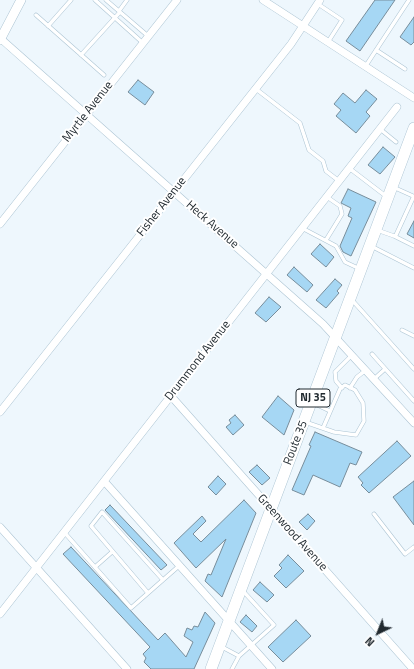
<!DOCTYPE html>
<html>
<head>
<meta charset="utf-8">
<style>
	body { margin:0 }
	#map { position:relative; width:414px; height:669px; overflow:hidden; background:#eef7fd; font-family:"Titillium Web",sans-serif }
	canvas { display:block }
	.north { position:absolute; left:358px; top:613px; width:40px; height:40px; -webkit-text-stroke:3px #fff; paint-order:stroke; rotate:223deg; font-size:11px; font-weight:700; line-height:16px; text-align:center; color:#212a30 }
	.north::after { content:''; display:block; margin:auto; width:14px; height:18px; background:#212a30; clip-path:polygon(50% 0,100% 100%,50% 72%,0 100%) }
</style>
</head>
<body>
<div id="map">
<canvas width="414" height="669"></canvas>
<div class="north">N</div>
</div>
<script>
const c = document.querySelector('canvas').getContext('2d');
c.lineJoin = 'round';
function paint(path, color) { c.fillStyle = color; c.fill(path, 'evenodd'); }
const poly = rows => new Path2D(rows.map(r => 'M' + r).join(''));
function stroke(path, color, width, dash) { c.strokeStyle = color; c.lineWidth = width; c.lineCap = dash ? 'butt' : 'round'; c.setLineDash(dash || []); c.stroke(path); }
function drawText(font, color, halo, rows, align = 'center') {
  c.font = font + ' "Titillium Web",sans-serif'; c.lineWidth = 4; c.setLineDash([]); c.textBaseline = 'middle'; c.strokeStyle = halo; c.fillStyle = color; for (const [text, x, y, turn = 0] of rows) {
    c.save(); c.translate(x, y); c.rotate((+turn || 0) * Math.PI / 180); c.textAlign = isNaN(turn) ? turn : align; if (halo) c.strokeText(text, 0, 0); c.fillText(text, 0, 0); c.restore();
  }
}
const building = poly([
	[375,0,395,0,360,51,346,41,375,0],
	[414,17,414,42,411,45,400,37,414,17],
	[138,80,154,92,145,105,128,92,138,80],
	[366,90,377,99,366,112,370,116,356,133,336,116,341,110,334,104,343,93,355,103,366,90],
	[383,147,395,157,380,174,368,165,383,147],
	[348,189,376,202,351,256,343,252,340,246,352,218,348,216,351,208,341,203,348,189],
	[414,221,414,238,407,234,414,221],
	[320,244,334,257,326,267,311,254,320,244],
	[294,267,313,285,307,292,287,275,294,267],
	[335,279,342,285,337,291,339,293,326,308,316,300,335,279],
	[269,297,281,307,266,322,255,313,269,297],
	[278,396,294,410,284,435,262,417,278,396],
	[235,415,244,425,233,435,226,427,231,423,229,420,235,415],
	[315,432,362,452,356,465,350,463,340,487,313,475,304,495,292,490,311,446,309,445,315,432],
	[397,441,411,456,369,493,361,485,363,483,358,477,397,441],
	[257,465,270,478,262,485,249,472,257,465],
	[218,476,226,484,216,495,208,487,218,476],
	[414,481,414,525,393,497,414,481],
	[244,500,256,513,222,597,205,581,208,574,211,575,226,539,196,568,174,543,202,516,206,521,193,534,201,542,244,500],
	[110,505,167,565,161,570,105,510,110,505],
	[308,514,315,521,307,530,299,522,308,514],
	[71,547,158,640,165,633,186,657,193,642,184,636,187,628,192,630,194,626,198,627,205,612,215,623,194,669,151,669,144,662,146,658,143,654,150,647,63,554,71,547],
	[288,555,304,571,286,588,274,576,282,568,279,565,288,555],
	[260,582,274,595,267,602,253,590,260,582],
	[246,615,257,626,252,632,240,622,246,615],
	[296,620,311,636,283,662,268,647,296,620]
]);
const lane = poly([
	[95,0,143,43],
	[106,0,148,36],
	[318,4,342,20,328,42],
	[119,11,127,0],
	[36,15,104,75],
	[48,26,71,0],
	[376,50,405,69],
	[81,55,120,12],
	[365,67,409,0],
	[256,89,300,123,309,150,323,161,326,171,339,181],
	[380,129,396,142],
	[349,168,387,197],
	[302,228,336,246,345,262,360,269],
	[377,230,394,236,396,235,413,198,413,196,393,187],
	[394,236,414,246],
	[326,240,342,214,340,206,327,197],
	[371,246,414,268],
	[352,300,414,369],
	[402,330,414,336],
	[372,354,414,401],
	[374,379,385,369],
	[342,388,336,381,335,372,352,355],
	[350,388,357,377,366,370],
	[313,403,330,411],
	[305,422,334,432,356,435,364,421,363,403,355,390,345,385,340,389,323,428],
	[374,514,405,554,414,547],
	[64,532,131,608,180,565],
	[95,567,112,552],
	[148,593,91,526,102,512,163,580],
	[222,647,239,656],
	[232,669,239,656,274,625,243,591]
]);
const street = poly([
	[263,0,414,98],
	[0,38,323,324,414,423],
	[0,224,177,0],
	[171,396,413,669],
	[0,412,291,44,320,0],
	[104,481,272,669],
	[0,527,127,669],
	[0,614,397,107]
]);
const secondary = poly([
	[0,40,21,0]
]);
const primary = poly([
	[211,669,414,128]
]);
const shields = [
	[313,398,34]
];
const shieldNames = [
	["NJ 35",313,398]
];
const streetNames = [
	["Myrtle Avenue",88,112,-52],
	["Fisher Avenue",162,207,-52],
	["Heck Avenue",212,225,41],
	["Drummond Avenue",198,361,-52],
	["Route 35",296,443,-69],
	["Greenwood Avenue",292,533,48]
];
paint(building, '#a6d7f4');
stroke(building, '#778d9b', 1);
stroke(lane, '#acc4d3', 4.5);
stroke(street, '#acc4d3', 8);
stroke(secondary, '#acc4d3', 10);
stroke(primary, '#acc4d3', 12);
stroke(lane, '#fff', 3.5);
stroke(street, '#fff', 7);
stroke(secondary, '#fff', 9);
stroke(primary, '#fff', 11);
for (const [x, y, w] of shields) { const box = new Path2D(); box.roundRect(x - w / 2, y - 9, w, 18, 3); c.fillStyle = '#fff'; c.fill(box); stroke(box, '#212a30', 1); }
drawText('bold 11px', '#212a30', null, shieldNames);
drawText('12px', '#212a30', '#fff', streetNames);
</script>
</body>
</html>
